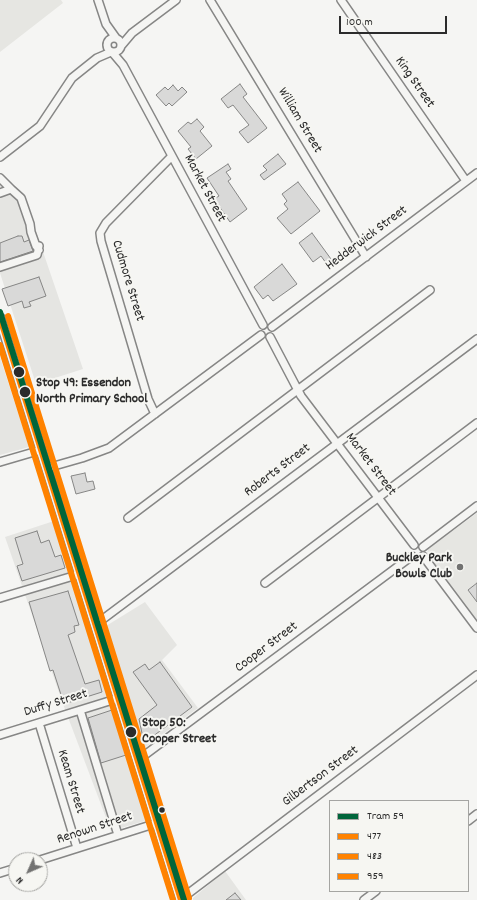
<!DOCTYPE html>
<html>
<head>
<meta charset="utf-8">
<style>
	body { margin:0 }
	#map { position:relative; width:477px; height:900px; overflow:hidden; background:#f5f5f3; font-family:Dekko,sans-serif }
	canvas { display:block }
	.legend { position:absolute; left:329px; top:800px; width:140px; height:92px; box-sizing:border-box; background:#f6f6f2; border:1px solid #a5a5a2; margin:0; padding:5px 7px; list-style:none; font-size:12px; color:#2b2b2b }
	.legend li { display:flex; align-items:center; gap:8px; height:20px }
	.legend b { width:20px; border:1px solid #a5a5a2 }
	.north { position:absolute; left:8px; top:852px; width:40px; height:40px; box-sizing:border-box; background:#f6f6f2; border:1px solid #a5a5a2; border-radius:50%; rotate:225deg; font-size:11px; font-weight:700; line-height:16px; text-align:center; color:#2b2b2b }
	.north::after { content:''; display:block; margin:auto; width:14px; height:18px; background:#727271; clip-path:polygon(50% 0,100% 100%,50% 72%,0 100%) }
	.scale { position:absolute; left:339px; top:16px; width:108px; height:18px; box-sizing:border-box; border:2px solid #2b2b2b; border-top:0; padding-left:5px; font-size:12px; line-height:14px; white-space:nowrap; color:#2b2b2b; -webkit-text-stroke:3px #f6f6f2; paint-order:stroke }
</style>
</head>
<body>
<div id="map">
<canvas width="477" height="900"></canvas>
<ul class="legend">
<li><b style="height:5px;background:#00653a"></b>Tram 59</li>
<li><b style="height:5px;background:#ff8200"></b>477</li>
<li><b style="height:5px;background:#ff8200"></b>483</li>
<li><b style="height:5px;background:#ff8200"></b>959</li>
</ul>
<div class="north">N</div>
<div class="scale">100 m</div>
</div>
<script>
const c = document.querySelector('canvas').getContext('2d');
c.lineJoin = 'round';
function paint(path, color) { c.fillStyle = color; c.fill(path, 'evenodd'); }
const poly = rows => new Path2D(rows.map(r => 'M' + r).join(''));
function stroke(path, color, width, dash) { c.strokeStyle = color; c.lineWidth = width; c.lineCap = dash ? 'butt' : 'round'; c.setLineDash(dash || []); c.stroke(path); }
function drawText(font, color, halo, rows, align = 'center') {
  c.font = font + ' Dekko,sans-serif'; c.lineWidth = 4; c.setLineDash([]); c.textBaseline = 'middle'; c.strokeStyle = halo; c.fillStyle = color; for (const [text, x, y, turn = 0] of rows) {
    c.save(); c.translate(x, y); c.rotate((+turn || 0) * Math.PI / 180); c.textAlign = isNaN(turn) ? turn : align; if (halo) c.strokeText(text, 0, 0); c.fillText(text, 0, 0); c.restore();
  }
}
const built = poly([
	[0,173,24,196,83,369,36,384,0,273],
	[0,357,29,447,0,455],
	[54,521,148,820,111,831,63,704,5,537],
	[145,602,177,645,162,660,198,708,143,749,106,626],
	[225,871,246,900,193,900,193,898]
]);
const green = poly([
	[0,0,61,0,63,3,0,52],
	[477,513,477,621,427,554,428,549]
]);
const building = poly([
	[240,84,247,94,243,97,267,128,248,143,239,132,249,125,233,105,228,108,221,99,240,84],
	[173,85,178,91,182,87,187,92,172,106,169,103,166,106,156,95,165,87,168,90,173,85],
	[197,119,204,127,200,131,212,146,196,159,188,149,191,147,178,131,188,122,191,124,197,119],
	[278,154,286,164,264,180,260,175,267,170,263,166,278,154],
	[228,164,231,169,226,172,231,179,228,181,247,209,230,222,214,199,219,196,207,178,228,164],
	[298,182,320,211,291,234,277,218,288,209,284,204,287,201,282,194,298,182],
	[312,233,331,259,326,263,321,256,313,262,299,243,312,233],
	[18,236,22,236,24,242,29,240,33,251,0,262,0,243,18,236],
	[282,264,297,284,273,301,268,295,263,299,254,287,282,264],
	[39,277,46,296,29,302,31,306,24,308,22,301,8,306,2,289,39,277],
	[85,473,87,482,93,481,95,489,76,494,71,476,85,473],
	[37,531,41,543,49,540,55,557,61,555,65,568,22,581,17,566,23,564,15,538,37,531],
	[477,583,477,602,468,590,477,583],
	[68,591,79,625,74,626,75,632,68,635,85,684,99,680,102,692,64,704,53,670,50,671,29,602,68,591],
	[160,662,192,707,144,743,139,719,157,705,133,672,145,664,149,670,160,662],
	[112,710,126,755,101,763,88,718,112,710],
	[235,893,241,900,226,900,235,893]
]);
const minor = poly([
	[98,0,106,24,116,38],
	[210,0,366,257],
	[341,0,466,181],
	'107 45a7 7 0 1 1 14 0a7 7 0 1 1-14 0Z',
	[121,46,132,33,176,0],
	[112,52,123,65,263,325],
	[0,157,40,126,72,78,97,58,111,52],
	[0,178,11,189],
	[0,193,11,189,21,198,30,224,31,232,36,246,39,250],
	[0,267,37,255,39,246],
	[272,327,477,173],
	[270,337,301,396,414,545],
	[155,414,148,399,101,241,100,233,106,223,172,156],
	[0,462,41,450],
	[47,468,82,458,109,448,261,335],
	[128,518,430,290],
	[423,547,477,506],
	[423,556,477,628],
	[265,583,477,423],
	[0,598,80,574],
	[95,623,99,622,477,339],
	[80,710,118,835],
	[39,723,77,848],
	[0,735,119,698],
	[138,760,412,556],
	[468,821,477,814],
	[40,860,157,823],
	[0,873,16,868],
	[181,899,477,675],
	[364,900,376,891]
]);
const major = poly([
	[0,318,181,900]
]);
const bus1 = poly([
	[0,318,181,900]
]);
const bus2 = poly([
	[0,345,173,900]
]);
const bus3 = poly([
	[8,316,189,898]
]);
const tram1 = poly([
	[0,312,184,900]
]);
const markers = [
	[19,372,6,"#2b2b2b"],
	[25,392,6,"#2b2b2b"],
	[460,567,4,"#727271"],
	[131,732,6,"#2b2b2b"],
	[162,810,3.5,"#2b2b2b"]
];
const streetNames = [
	["King Street",414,83,55],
	["William Street",299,121,59],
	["Market Street",204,189,62],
	["Hedderwick Street",367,239,-37],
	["Cudmore Street",127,281,73],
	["Market Street",370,465,53],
	["Roberts Street",278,471,-37],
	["Cooper Street",267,648,-37],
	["Duffy Street",56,704,-17],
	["Gilbertson Street",321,777,-37],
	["Keam Street",70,782,73],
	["Renown Street",95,829,-18]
];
const stopNames = [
	["Stop 49: Essendon",36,384],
	["North Primary School",36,400],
	["Stop 50:",142,724],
	["Cooper Street",142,740]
];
const poiNames = [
	["Buckley Park",452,559],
	["Bowls Club",452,575]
];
paint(built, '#e5e5e2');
paint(green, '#e6e6e2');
paint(building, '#d9d9d8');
stroke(building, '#868685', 1);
stroke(minor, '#868685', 10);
stroke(major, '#868685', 12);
stroke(minor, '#f5f5f3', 7);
stroke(major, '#f5f5f3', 9);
stroke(bus1, '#ff8200', 6);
stroke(bus2, '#ff8200', 6);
stroke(bus3, '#ff8200', 6);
stroke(tram1, '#00653a', 6);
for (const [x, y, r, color] of markers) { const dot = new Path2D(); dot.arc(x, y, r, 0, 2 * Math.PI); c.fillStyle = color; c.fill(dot); stroke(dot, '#f6f6f2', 1.5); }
drawText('14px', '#2b2b2b', '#f6f6f2', streetNames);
drawText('bold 14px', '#2b2b2b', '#f6f6f2', stopNames, 'left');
drawText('bold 14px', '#2b2b2b', '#f6f6f2', poiNames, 'right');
</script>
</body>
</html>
